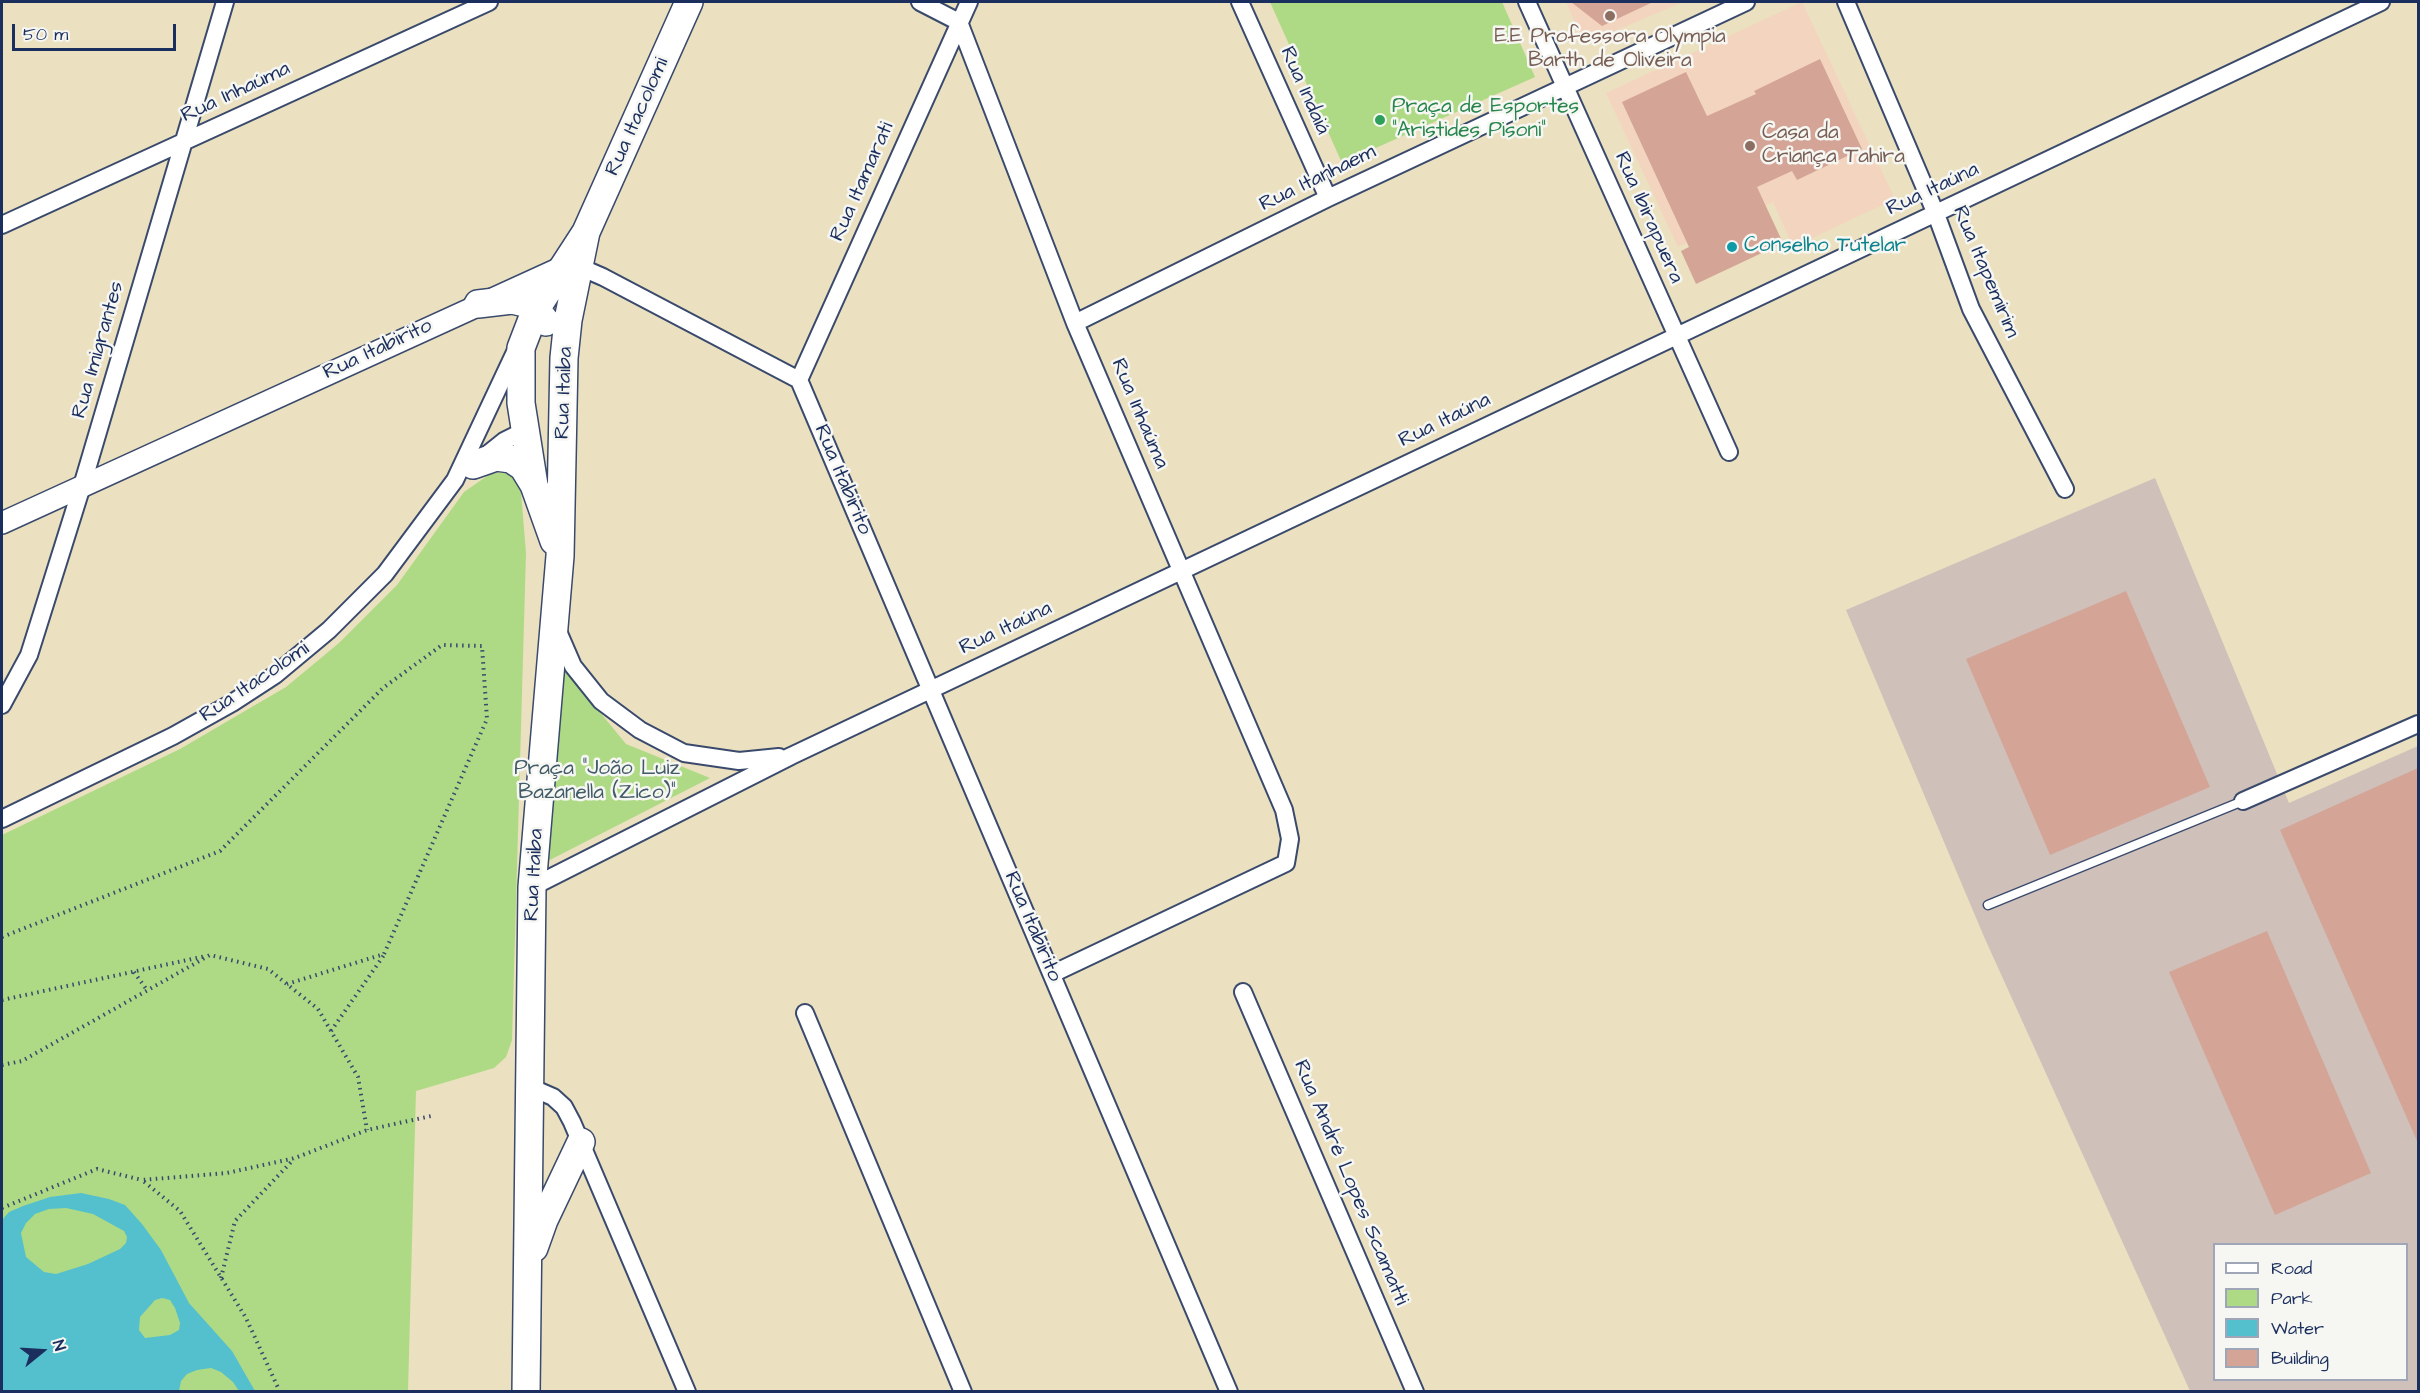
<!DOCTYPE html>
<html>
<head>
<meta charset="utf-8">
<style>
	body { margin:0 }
	#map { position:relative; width:2420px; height:1393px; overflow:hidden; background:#ebe0bf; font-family:"Architects Daughter",sans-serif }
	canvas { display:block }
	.frame { position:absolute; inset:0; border:3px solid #1b2f5e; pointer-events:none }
	.legend { position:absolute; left:2213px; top:1243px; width:195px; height:138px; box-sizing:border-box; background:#f6f6f2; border:2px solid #9ea6b7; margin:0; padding:8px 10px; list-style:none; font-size:18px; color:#1b2f5e }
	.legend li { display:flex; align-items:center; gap:12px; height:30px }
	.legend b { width:30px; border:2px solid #9ea6b7 }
	.north { position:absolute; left:12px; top:1321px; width:60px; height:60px; -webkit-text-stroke:4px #f6f6f2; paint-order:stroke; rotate:72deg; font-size:16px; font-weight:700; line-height:24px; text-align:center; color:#1b2f5e }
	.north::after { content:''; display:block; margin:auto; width:21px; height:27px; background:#1b2f5e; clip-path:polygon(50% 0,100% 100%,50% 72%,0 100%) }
	.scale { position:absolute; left:12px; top:24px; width:164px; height:27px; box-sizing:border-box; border:3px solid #1b2f5e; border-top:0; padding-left:8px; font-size:18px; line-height:21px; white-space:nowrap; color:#1b2f5e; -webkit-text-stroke:4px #f6f6f2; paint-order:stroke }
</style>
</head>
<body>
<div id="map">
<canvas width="2420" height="1393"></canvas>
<div class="frame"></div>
<ul class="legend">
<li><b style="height:8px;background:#fff"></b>Road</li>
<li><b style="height:16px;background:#aeda85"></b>Park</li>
<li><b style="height:16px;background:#54c0cd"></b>Water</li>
<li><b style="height:16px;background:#d4a596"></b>Building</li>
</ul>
<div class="north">N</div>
<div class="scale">50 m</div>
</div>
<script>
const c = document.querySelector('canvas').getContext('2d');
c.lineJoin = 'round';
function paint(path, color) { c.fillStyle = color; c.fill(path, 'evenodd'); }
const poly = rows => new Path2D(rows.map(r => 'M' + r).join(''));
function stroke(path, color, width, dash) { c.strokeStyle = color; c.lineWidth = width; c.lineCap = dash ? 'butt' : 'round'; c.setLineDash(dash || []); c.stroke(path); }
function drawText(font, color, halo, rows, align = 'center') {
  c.font = font + ' "Architects Daughter",sans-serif'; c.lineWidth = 5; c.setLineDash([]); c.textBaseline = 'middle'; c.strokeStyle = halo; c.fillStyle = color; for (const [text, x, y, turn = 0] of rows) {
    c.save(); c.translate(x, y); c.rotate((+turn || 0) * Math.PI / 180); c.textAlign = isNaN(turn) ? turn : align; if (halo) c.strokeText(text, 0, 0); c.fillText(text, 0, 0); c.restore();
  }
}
const built = poly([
	[1566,2,1683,2,1610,33,1590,39,1579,31],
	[1802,2,1895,199,1793,247,1773,202,1678,247,1606,93]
]);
const industrial = poly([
	[2155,478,2289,803,2418,746,2418,1391,2190,1391,1985,939,1846,610],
	[2214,1244,2406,1244,2406,1380,2214,1380]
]);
const green = poly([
	[1270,2,1502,2,1535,77,1342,163],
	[505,472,515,479,521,492,526,553,512,1040,506,1057,494,1068,416,1091,408,1391,2,1391,2,835,180,749,286,687,339,643,397,585,464,492,490,474],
	[557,660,626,744,710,778,544,863]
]);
const water = poly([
	[81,1193,109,1199,125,1205,142,1224,161,1250,189,1303,232,1351,255,1391,239,1391,233,1382,221,1372,211,1368,197,1370,187,1374,181,1381,179,1391,2,1391,2,1220,9,1212,23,1206,50,1197],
	[66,1208,93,1214,124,1231,127,1237,126,1243,120,1249,88,1264,56,1274,44,1272,26,1257,21,1233,26,1223,35,1214,49,1209],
	[162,1298,170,1300,175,1308,180,1323,179,1330,170,1335,145,1338,139,1330,140,1317,155,1300]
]);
const building = poly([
	[1571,2,1653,2,1602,26],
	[1820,59,1862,149,1797,180,1792,171,1757,187,1783,243,1696,284,1681,251,1689,247,1622,102,1686,72,1707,116,1756,94,1754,91],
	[2126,591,2210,787,2050,855,1966,659],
	[2418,768,2418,1143,2280,830],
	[2267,931,2371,1173,2275,1215,2169,972]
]);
const path = poly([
	[2,937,220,851,383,688,442,645,482,646,487,719,384,954,287,984],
	[134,972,147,990],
	[2,1000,206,956],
	[331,1031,384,955],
	[2,1065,22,1061,210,955,268,969,318,1009,358,1077,367,1130],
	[2,1208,97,1169,142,1180],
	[221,1278,235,1221,294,1159],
	[280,1392,246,1318,180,1211,142,1180,227,1173,295,1158,367,1130,431,1116]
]);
const service = poly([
	[1988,905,2243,801]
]);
const minor = poly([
	[920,2,959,22,1075,323,1284,810,1290,839,1286,863,1052,974],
	[1240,2,1328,198],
	[1527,2,1729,452],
	[1846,2,1936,214,1971,309,2065,489],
	[2,225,489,2],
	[580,267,603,277,799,380,1229,1392],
	[1075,323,1328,198,1746,2],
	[799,380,969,2],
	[484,457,504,441,526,430],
	[557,629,573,666,601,701,640,730,684,753,739,761,779,757],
	[2,705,29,655,82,486,225,2],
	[2243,801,2418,724],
	[2,819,173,736,232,703,275,675,329,630,385,574,455,480,517,348],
	[532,887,791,756,2381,2],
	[1243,992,1415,1392],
	[805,1013,963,1392],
	[530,1087,553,1097,564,1107,572,1122,687,1392]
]);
const tertiary = poly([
	[2,523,567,265]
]);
const primary = poly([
	[478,304,512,300,525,303,536,309,546,322],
	[473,465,496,457,511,459,523,467,534,485],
	[554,541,534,485,521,403,521,348,536,309,586,232,689,2],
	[534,1248,544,1220,581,1142],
	[526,1392,532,887,560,556,564,358,568,320,586,232]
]);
const markers = [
	[1610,16,6,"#8d6e63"],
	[1380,120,6,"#2e9e5b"],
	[1750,146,6,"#8d6e63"],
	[1732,247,6,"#0f9aa8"]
];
const educationNames = [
	["E.E Professora Olympia",1610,38],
	["Barth de Oliveira",1610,62],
	["Casa da",1762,134,"left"],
	["Criança Tahira",1762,158,"left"]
];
const streetNames = [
	["Rua Indaiá",1304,91,66],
	["Rua Inhaúma",236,93,-25],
	["Rua Itacolomi",638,117,-66],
	["Rua Itanhaem",1318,179,-26],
	["Rua Itamarati",863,182,-66],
	["Rua Itaúna",1933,190,-25],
	["Rua Ibirapuera",1648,218,66],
	["Rua Itapemirim",1985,272,67],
	["Rua Imigrantes",99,350,-74],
	["Rua Itabirito",378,350,-25],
	["Rua Itaiba",565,393,-88],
	["Rua Inhaúma",1139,414,67],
	["Rua Itaúna",1445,421,-26],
	["Rua Itabirito",842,480,67],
	["Rua Itaúna",1006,629,-25],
	["Rua Itacolomi",255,683,-34],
	["Rua Itaiba",535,875,-87],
	["Rua Itabirito",1032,927,67],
	["Rua André Lopes Scamatti",1350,1183,67]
];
const leisureNames = [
	["Praça de Esportes",1392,108],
	["\"Aristides Pisoni\"",1392,132]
];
const cultureNames = [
	["Conselho Tutelar",1744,247]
];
const parkNames = [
	["Praça \"João Luiz",597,770],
	["Bazanella (Zico)\"",597,794]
];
paint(built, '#f3d4be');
paint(industrial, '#cfc0ba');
paint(green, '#aeda85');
paint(water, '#54c0cd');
paint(building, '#d4a596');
stroke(service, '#3a4a6d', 11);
stroke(minor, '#3a4a6d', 20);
stroke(tertiary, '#3a4a6d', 24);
stroke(primary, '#3a4a6d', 30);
stroke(path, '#3a4a6d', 4, [1.5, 4.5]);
stroke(service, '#fff', 8);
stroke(minor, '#fff', 16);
stroke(tertiary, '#fff', 21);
stroke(primary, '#fff', 27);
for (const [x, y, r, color] of markers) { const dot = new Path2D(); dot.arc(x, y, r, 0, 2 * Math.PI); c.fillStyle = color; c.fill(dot); stroke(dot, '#f6f6f2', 2); }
drawText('21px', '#785e54', '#f6f6f2', educationNames);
drawText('21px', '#1b2f5e', '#f6f6f2', streetNames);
drawText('21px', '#27864d', '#f6f6f2', leisureNames, 'left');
drawText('21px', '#0d838f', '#f6f6f2', cultureNames, 'left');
drawText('21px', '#405a68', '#f6f6f2', parkNames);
</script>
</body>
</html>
